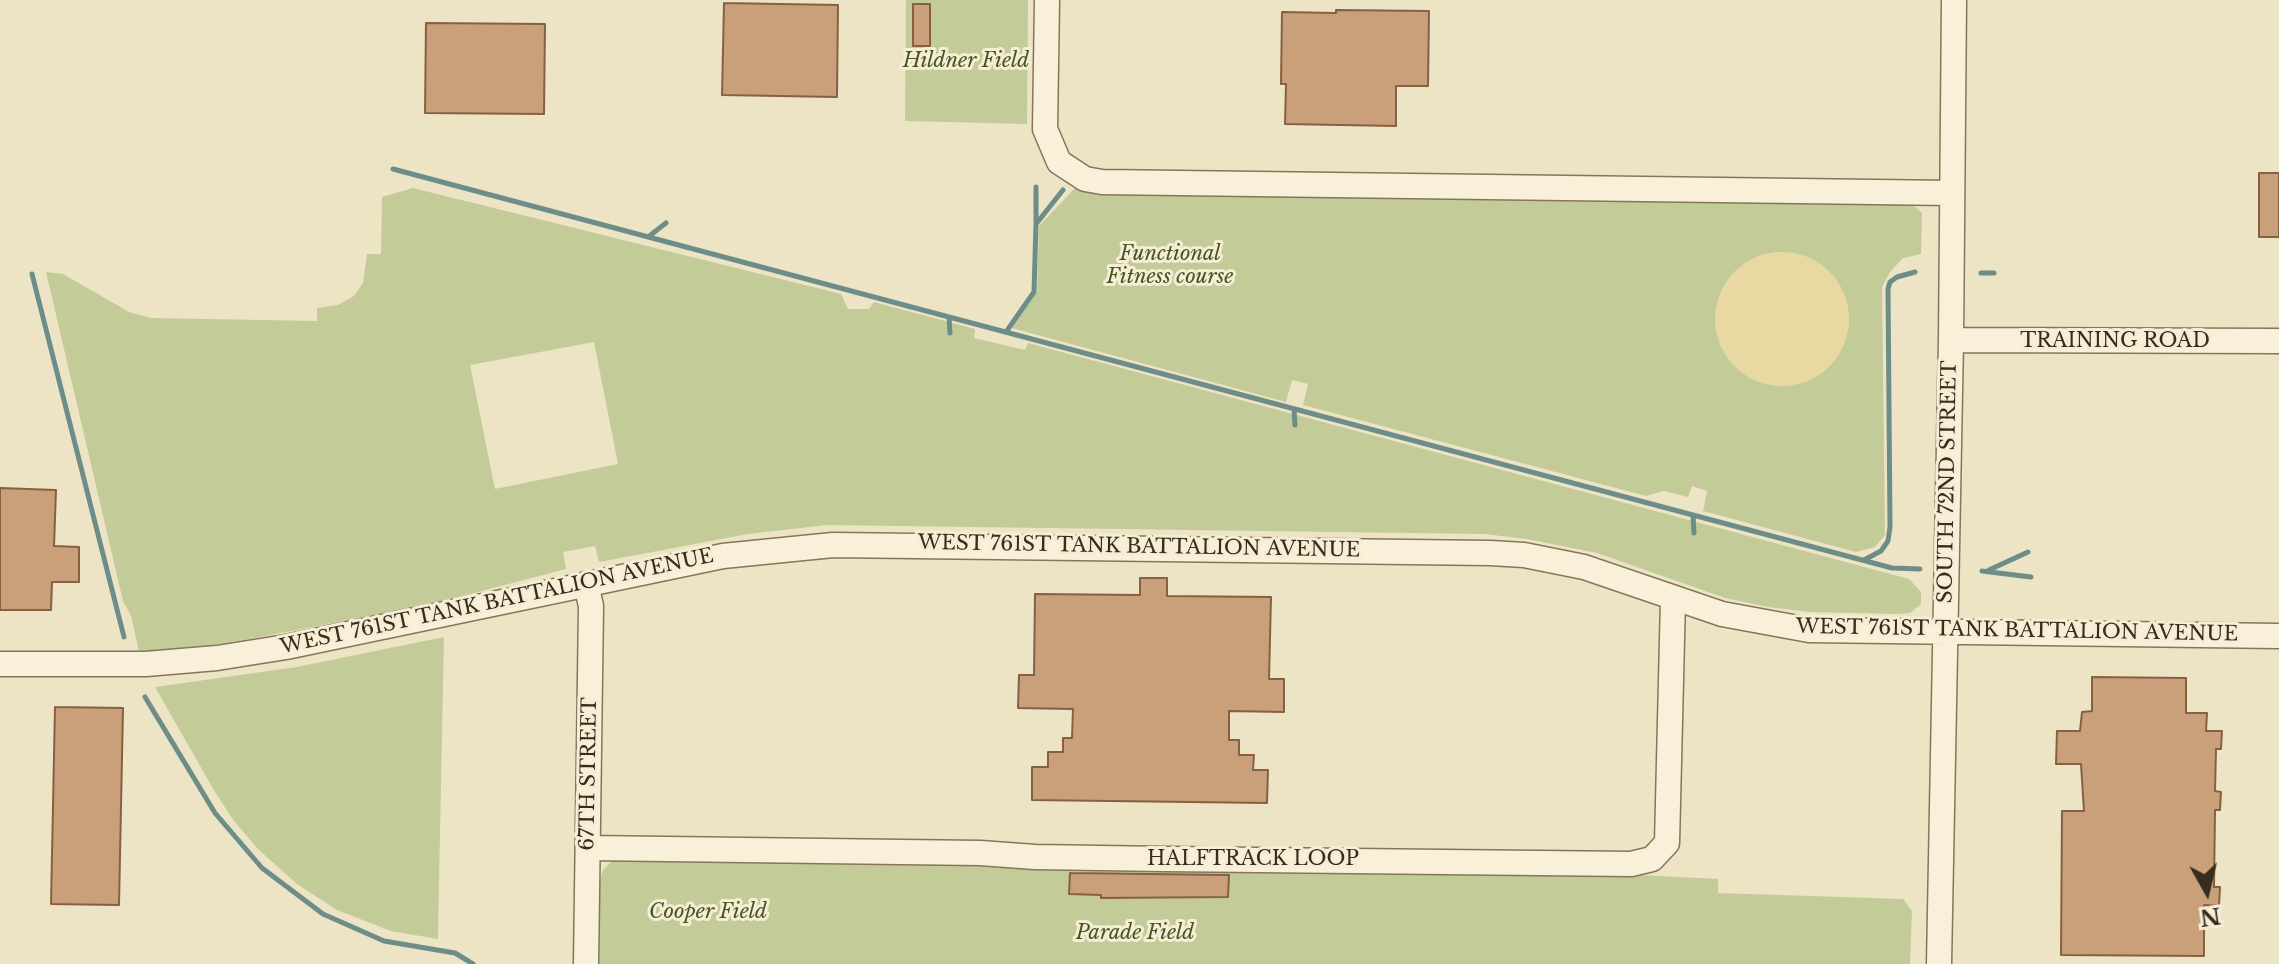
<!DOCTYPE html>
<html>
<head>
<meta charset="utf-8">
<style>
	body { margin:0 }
	#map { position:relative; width:2279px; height:964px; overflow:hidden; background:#ede3c5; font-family:"Libre Baskerville",serif }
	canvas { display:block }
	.north { position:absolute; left:2167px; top:852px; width:80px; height:80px; -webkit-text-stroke:6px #f5edd4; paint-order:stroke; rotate:172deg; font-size:22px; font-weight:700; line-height:32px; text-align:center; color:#382c1f }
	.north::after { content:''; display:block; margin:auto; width:28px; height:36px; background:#382c1f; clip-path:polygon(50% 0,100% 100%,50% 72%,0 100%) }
</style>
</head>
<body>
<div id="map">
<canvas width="2279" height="964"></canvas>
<div class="north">N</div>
</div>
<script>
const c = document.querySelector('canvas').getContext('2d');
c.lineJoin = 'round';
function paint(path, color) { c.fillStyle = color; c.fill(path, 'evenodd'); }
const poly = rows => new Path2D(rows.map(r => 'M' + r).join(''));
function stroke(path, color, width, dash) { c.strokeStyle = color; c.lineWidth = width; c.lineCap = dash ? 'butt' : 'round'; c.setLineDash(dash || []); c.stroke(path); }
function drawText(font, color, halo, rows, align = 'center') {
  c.font = font + ' "Libre Baskerville",serif'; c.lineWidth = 6; c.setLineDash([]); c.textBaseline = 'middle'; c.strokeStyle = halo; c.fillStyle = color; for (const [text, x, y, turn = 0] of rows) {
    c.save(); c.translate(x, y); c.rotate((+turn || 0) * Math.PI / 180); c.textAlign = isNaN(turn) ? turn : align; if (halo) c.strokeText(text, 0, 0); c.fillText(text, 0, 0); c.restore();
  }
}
const green = poly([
	[906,0,1028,0,1027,124,905,121],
	[1077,186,1912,204,1922,213,1921,254,1903,258,1890,272,1882,287,1885,535,1875,547,1856,552,1703,511,1707,491,1692,486,1688,497,1664,491,1646,496,1303,405,1308,384,1292,380,1286,402,1012,328,1037,292,1039,226],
	[413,188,841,294,848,309,869,309,874,302,975,329,974,338,1025,350,1028,343,1909,579,1921,592,1921,604,1910,613,1897,614,1810,612,1768,607,1725,598,1597,553,1527,539,1484,534,827,525,748,534,599,562,595,546,563,552,566,569,436,603,250,639,199,647,139,651,131,616,123,601,46,272,63,274,129,312,151,318,317,321,317,308,338,305,354,296,363,283,367,254,381,254,382,197],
	[594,342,618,464,495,489,470,365],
	[444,637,438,929,438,939,391,931,337,910,297,884,258,849,234,821,215,792,155,687,297,667],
	[613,860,1618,874,1718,879,1718,893,1903,899,1912,911,1910,964,598,964,599,884,603,870]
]);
const sand = poly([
	'1715 319a67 67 0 1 1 134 0a67 67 0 1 1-134 0Z'
]);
const stream = poly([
	[393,169,1892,568,1920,569],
	[1036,187,1036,222],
	[648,237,666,223],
	[1981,273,1994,273],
	[32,274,124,637],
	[949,317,950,333],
	[1006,332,1034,292,1036,224,1063,190],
	[1294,409,1295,425],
	[1693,515,1694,533],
	[1864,560,1881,551,1888,541,1890,527,1888,289,1890,282,1897,277,1915,272],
	[1989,570,2028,552],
	[1982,571,2031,577],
	[145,697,215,813,262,868,323,914,384,941,455,953,473,964]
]);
const building = poly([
	[724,3,838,5,837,97,722,95,724,3],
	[913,4,930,4,930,46,913,46,913,4],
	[1336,10,1429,11,1428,86,1396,86,1396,126,1285,124,1286,84,1281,84,1282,12,1336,13,1336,10],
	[426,23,545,24,544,114,425,113,426,23],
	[2259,173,2279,173,2279,237,2259,237,2259,173],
	[0,488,56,490,54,546,79,547,79,582,52,582,51,610,0,610,0,488],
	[1140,578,1167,578,1167,596,1271,597,1269,679,1284,679,1284,712,1229,711,1229,740,1239,740,1239,755,1254,755,1253,770,1268,770,1267,803,1032,800,1032,767,1048,767,1048,752,1063,752,1063,738,1072,738,1073,709,1018,708,1019,675,1034,675,1035,594,1140,595,1140,578],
	[2092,677,2186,678,2186,713,2207,713,2206,731,2222,731,2221,749,2216,749,2215,791,2221,792,2220,810,2215,810,2214,887,2220,887,2219,906,2204,905,2204,956,2061,955,2062,811,2084,811,2081,764,2056,764,2057,731,2080,731,2082,712,2092,711,2092,677],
	[55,707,123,708,119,905,51,904,55,707],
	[1070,873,1229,875,1228,897,1101,898,1101,895,1069,894,1070,873]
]);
const minor = poly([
	[1047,0,1045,129,1059,162,1085,179,1102,182,1951,193],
	[1951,340,2279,341],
	[0,664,146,664,217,658,286,647,723,556,833,545,1490,553,1524,555,1584,567,1722,614,1809,630,2279,636],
	[588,848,980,853,1035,857,1165,859,1631,864,1652,859,1667,843,1673,599],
	[586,964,591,606,586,584],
	[1939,964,1951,340,1954,0]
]);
const parkNames = [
	["Hildner Field",966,61],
	["Functional",1170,254],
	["Fitness course",1170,277],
	["Cooper Field",708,912],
	["Parade Field",1135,933]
];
const streetNames = [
	["TRAINING ROAD",2115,341],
	["SOUTH 72ND STREET",1948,482,-89],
	["WEST 761ST TANK BATTALION AVENUE",1139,547,1],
	["WEST 761ST TANK BATTALION AVENUE",497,602,-12],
	["WEST 761ST TANK BATTALION AVENUE",2017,631,1],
	["67TH STREET",589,774,-89],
	["HALFTRACK LOOP",1253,859]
];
paint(green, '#c3cb99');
paint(sand, '#e8d9a2');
stroke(stream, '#6d8e88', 5);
paint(building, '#caa07b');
stroke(building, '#866042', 2);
stroke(minor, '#87755b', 27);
stroke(minor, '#f8f0d8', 24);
drawText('italic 20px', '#465426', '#f5edd4', parkNames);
drawText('20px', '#382c1f', '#f5edd4', streetNames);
</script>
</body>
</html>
